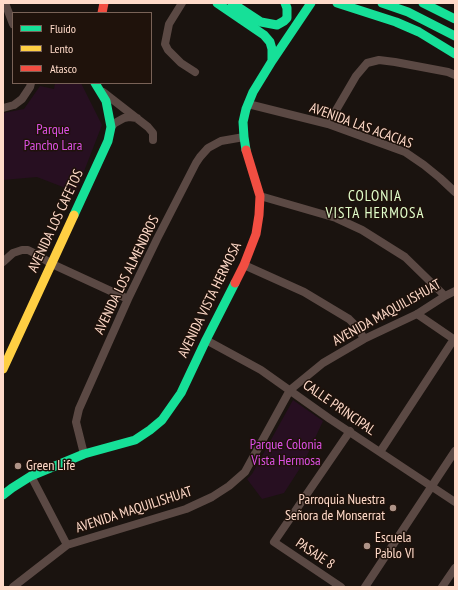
<!DOCTYPE html>
<html>
<head>
<meta charset="utf-8">
<style>
	body { margin:0 }
	#map { position:relative; width:458px; height:590px; overflow:hidden; background:#1a130f; font-family:"PT Sans Narrow",sans-serif }
	canvas { display:block }
	.frame { position:absolute; inset:0; border:4px solid #ffdac9; pointer-events:none }
	.legend { position:absolute; left:12px; top:12px; width:140px; height:72px; box-sizing:border-box; background:#1f120b; border:1px solid #796257; margin:0; padding:5px 7px; list-style:none; font-size:12px; color:#ffdac9 }
	.legend li { display:flex; align-items:center; gap:8px; height:20px }
	.legend b { width:20px; border:1px solid #796257 }
</style>
</head>
<body>
<div id="map">
<canvas width="458" height="590"></canvas>
<div class="frame"></div>
<ul class="legend">
<li><b style="height:5px;background:#16e098"></b>Fluido</li>
<li><b style="height:5px;background:#ffcf43"></b>Lento</li>
<li><b style="height:5px;background:#f24e42"></b>Atasco</li>
</ul>
</div>
<script>
const c = document.querySelector('canvas').getContext('2d');
c.lineJoin = 'round';
function paint(path, color) { c.fillStyle = color; c.fill(path, 'evenodd'); }
const poly = rows => new Path2D(rows.map(r => 'M' + r).join(''));
function stroke(path, color, width, dash) { c.strokeStyle = color; c.lineWidth = width; c.lineCap = dash ? 'butt' : 'round'; c.setLineDash(dash || []); c.stroke(path); }
function drawText(font, color, halo, rows, align = 'center') {
  c.font = font + ' "PT Sans Narrow",sans-serif'; c.lineWidth = 3; c.setLineDash([]); c.textBaseline = 'middle'; c.strokeStyle = halo; c.fillStyle = color; for (const [text, x, y, turn = 0] of rows) {
    c.save(); c.translate(x, y); c.rotate((+turn || 0) * Math.PI / 180); c.textAlign = isNaN(turn) ? turn : align; if (halo) c.strokeText(text, 0, 0); c.fillText(text, 0, 0); c.restore();
  }
}
const green = poly([
	[55,83,81,83,102,125,76,192,37,177,3,180,3,113,24,109,40,86,54,89],
	[293,400,323,421,304,462,284,493,262,499,247,479,252,474]
]);
const street = poly([
	[5,3,13,24],
	[182,3,169,24,165,44,168,50,181,63,195,72],
	[103,92,148,127,153,133,153,140],
	[248,104,328,124,405,152,424,165,440,178,455,192],
	[3,108,14,105,22,99,30,87,31,83],
	[328,124,356,76,367,63,379,60,395,62,448,72,455,75],
	[111,127,115,123,124,118,129,117,137,118],
	[260,196,336,218,362,230,405,257,445,296],
	[3,262,13,253,22,250,28,250,34,253,52,264,128,299],
	[244,265,304,292,349,319,358,328,364,339],
	[417,314,455,340],
	[206,340,261,370,330,419,455,502],
	[380,452,454,339],
	[84,454,76,422,79,409,128,299,157,239,196,163,200,157,208,148,221,141,244,137],
	[31,476,67,545],
	[13,587,67,545,186,509,212,497,229,486,245,472,290,390,323,363,364,339,417,314,445,296,455,291],
	[341,587,274,542,350,431],
	[365,587,455,451],
	[442,587,455,568]
]);
const fast = poly([
	[217,3,264,35,270,42,272,49,272,61],
	[232,3,261,22,277,25,284,21,287,18,287,8,285,3],
	[337,3,396,22,419,32,455,54],
	[382,3,408,12,455,36],
	[423,3,455,19],
	[246,150,244,137,243,122,246,109,253,92,272,61,311,3],
	[74,215,108,141,111,127,106,101,95,83],
	[3,495,12,488,31,476,84,454,135,440,150,430,162,420,181,393,206,340,235,283]
]);
const slow = poly([
	[3,369,74,215]
]);
const jam = poly([
	[102,13,104,3],
	[235,283,244,265,256,234,259,215,260,196,246,150]
]);
const markers = [
	[18,466,4,"#af9488"],
	[393,508,4,"#af9488"],
	[367,546,4,"#af9488"]
];
const streetNames = [
	["AVENIDA LAS ACACIAS",361,126,20],
	["AVENIDA LOS CAFETOS",56,221,-65],
	["AVENIDA LOS ALMENDROS",127,275,-64],
	["AVENIDA VISTA HERMOSA",210,300,-64],
	["AVENIDA MAQUILISHUAT",387,313,-29],
	["CALLE PRINCIPAL",339,408,35],
	["AVENIDA MAQUILISHUAT",134,510,-18],
	["PASAJE 8",315,554,34]
];
const parkNames = [
	["Parque",53,130],
	["Pancho Lara",53,146],
	["Parque Colonia",286,445],
	["Vista Hermosa",286,461]
];
const poiNames = [
	["Green Life",26,466],
	["Parroquia Nuestra",385,500,"right"],
	["Señora de Monserrat",385,516,"right"],
	["Escuela",375,538],
	["Pablo VI",375,554]
];
const neighbourhoodNames = [
	["COLONIA",375,197],
	["VISTA HERMOSA",375,214]
];
paint(green, '#270f21');
stroke(street, '#5b4944', 8);
stroke(fast, '#16e098', 9);
stroke(slow, '#ffcf43', 9);
stroke(jam, '#f24e42', 9);
for (const [x, y, r, color] of markers) { const dot = new Path2D(); dot.arc(x, y, r, 0, 2 * Math.PI); c.fillStyle = color; c.fill(dot); stroke(dot, '#1f120b', 1.5); }
drawText('14px', '#ffdac9', '#1f120b', streetNames);
drawText('14px', '#dc50e4', '#1f120b', parkNames);
drawText('14px', '#ffdac9', '#1f120b', poiNames, 'left');
c.letterSpacing = '1px';
drawText('15px', '#e2ffcb', '#1f120b', neighbourhoodNames);
c.letterSpacing = '0px';
</script>
</body>
</html>
